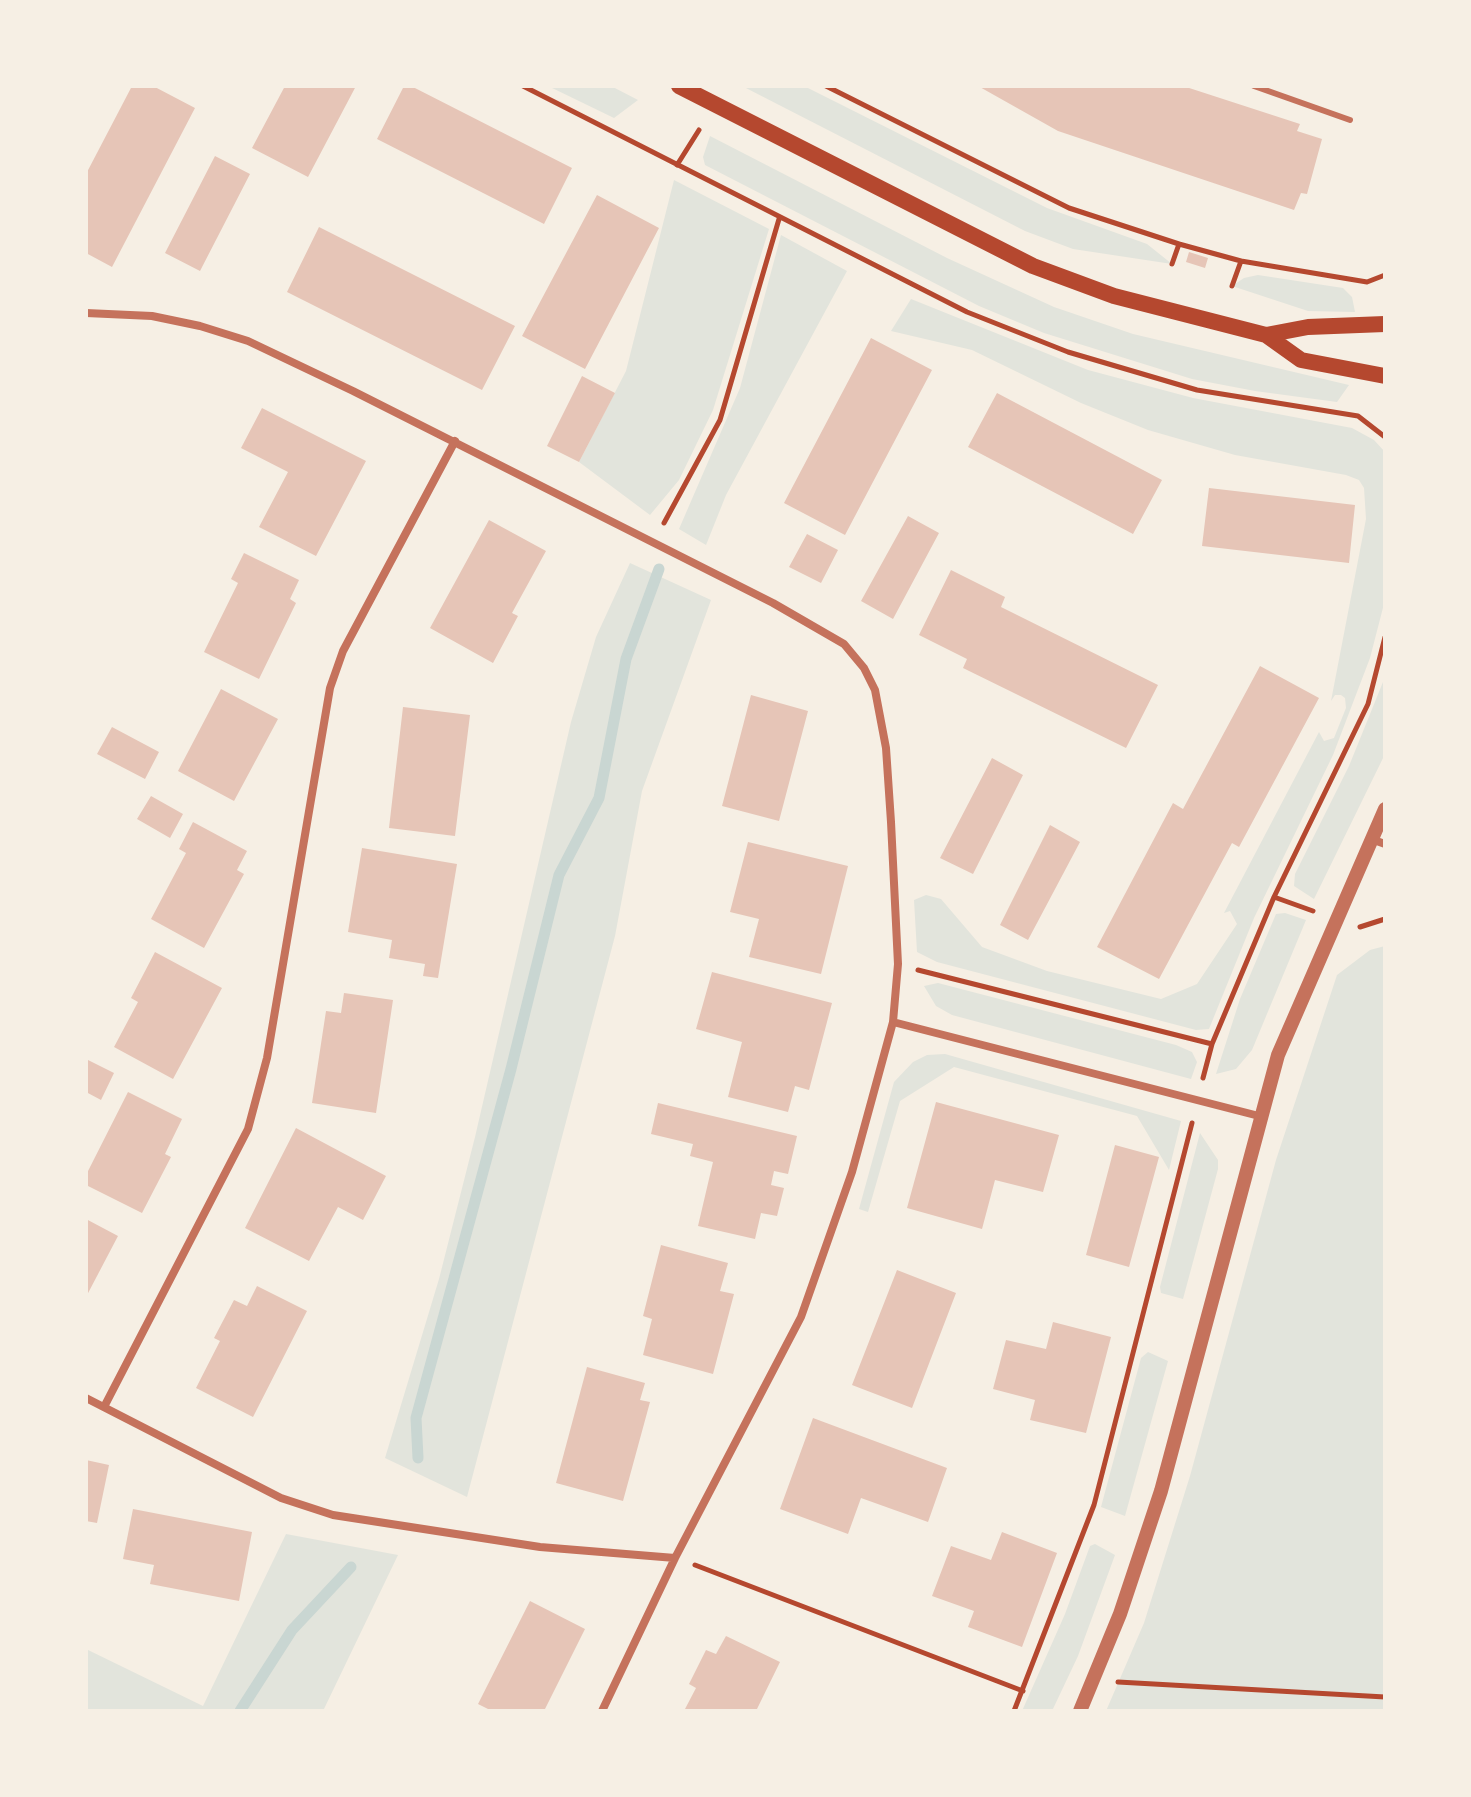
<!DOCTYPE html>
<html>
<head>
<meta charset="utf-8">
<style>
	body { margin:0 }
	#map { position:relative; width:1471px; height:1797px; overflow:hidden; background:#f6efe4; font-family:"DM Sans",sans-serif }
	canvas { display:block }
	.frame { position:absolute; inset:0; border:88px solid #f6efe4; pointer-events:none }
</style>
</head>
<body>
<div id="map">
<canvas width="1471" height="1797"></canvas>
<div class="frame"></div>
</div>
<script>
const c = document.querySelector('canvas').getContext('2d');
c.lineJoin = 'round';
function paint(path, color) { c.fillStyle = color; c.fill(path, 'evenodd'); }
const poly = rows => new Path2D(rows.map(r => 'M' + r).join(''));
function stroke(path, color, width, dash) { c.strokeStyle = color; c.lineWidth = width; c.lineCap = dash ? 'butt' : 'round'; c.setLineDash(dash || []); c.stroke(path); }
const green = poly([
	[548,86,611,86,638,100,614,118],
	[742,86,804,86,1047,208,1147,244,1172,264,1073,249,1025,231],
	[710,136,947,258,1054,307,1133,334,1349,385,1337,402,1255,391,1192,379,1044,333,979,306,705,165,703,157],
	[674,180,769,229,713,410,679,480,650,515,579,462,626,371],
	[781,235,847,271,726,495,706,545,679,529,740,388],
	[1258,275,1343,288,1352,297,1355,312,1308,311,1232,286,1244,278],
	[911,299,1088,370,1193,398,1352,428,1374,440,1385,452,1385,600,1370,658,1333,755,1254,918,1209,1029,1196,1030,937,962,917,952,914,900,926,895,941,899,982,947,1047,971,1161,999,1197,984,1237,924,1230,911,1224,913,1319,732,1324,741,1334,738,1346,708,1345,698,1341,695,1335,695,1331,701,1366,519,1364,488,1359,480,1346,475,1235,455,1148,430,1081,403,972,350,891,331],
	[630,563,711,600,642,791,615,936,467,1497,385,1458,439,1279,475,1137,571,722,596,637],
	[1385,677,1385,754,1314,899,1294,886,1295,874,1349,766],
	[1285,913,1306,920,1252,1050,1236,1069,1216,1074,1240,999,1276,914],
	[1385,946,1385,1711,1106,1711,1144,1623,1190,1476,1276,1160,1337,975,1370,950],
	[938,983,1176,1045,1192,1052,1197,1062,1191,1079,952,1015,936,1006,924,986],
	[945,1054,1181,1121,1169,1170,1137,1116,954,1067,900,1101,868,1212,859,1209,894,1082,913,1062,927,1055],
	[1200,1133,1218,1160,1218,1169,1183,1299,1161,1293,1160,1287],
	[1148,1352,1168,1361,1125,1516,1101,1507,1141,1358],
	[286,1534,398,1555,323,1711,86,1711,86,1649,203,1706],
	[1095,1544,1115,1555,1078,1656,1052,1711,1022,1711,1065,1614,1090,1546]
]);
const stream = poly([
	[418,1458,416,1418,511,1069,559,875,599,798,626,659,659,569],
	[240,1711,292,1630,351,1567]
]);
const building = poly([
	[132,86,153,86,195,108,112,267,86,253,86,174],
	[285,86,356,86,308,177,252,148],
	[404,86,411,86,572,168,544,224,377,139],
	[978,86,1183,86,1300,124,1297,131,1322,139,1307,194,1301,193,1294,210,1058,131],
	[215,156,250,174,200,271,165,253],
	[597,195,659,228,585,369,522,336],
	[319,227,515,326,482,390,287,292],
	[1189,252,1208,258,1205,268,1186,262],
	[871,338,932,370,845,535,784,503],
	[582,376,615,393,579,462,547,446],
	[997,393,1162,480,1133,534,968,447],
	[262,408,366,461,316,556,259,527,288,472,241,448],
	[1209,488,1355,505,1349,563,1202,546],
	[908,516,939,533,893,619,861,601],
	[489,520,546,551,512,613,518,616,493,663,430,628],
	[807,534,838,550,821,583,789,567],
	[244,553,299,580,290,599,296,603,259,679,204,652,238,583,231,579],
	[951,570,1005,597,1001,607,1158,685,1126,748,963,668,967,659,919,635],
	[1260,666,1319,698,1239,847,1232,843,1159,979,1097,947,1173,803,1183,809],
	[221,689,278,719,234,801,178,771],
	[751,695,808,711,779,821,722,806],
	[403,707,470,715,455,836,389,828],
	[112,727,159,752,145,779,97,754],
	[992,758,1023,775,973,874,940,858],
	[151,796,183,814,170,838,137,819],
	[193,822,247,851,237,870,244,874,204,948,151,919,186,853,179,849],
	[1050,825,1080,842,1028,940,1000,925],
	[748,842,848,866,821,974,749,957,759,919,730,912],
	[362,848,457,864,438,978,423,976,425,964,389,958,392,940,348,932],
	[155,952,222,988,173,1079,114,1047,138,1002,131,998],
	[712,972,832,1003,809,1090,795,1086,788,1112,728,1097,742,1042,696,1029],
	[344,993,393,1000,376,1113,312,1103,326,1011,341,1013],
	[86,1059,114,1073,101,1100,86,1092],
	[128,1092,182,1119,165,1154,171,1157,142,1213,86,1185,86,1175],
	[936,1102,1059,1135,1043,1192,995,1180,982,1229,907,1208],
	[658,1103,797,1136,788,1174,774,1171,771,1185,784,1188,777,1216,761,1213,755,1239,698,1226,713,1162,690,1156,693,1144,651,1134],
	[296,1128,386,1176,363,1220,338,1207,309,1261,245,1228],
	[1115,1145,1159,1157,1129,1267,1086,1255],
	[86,1219,118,1236,86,1297],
	[661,1245,728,1263,720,1291,734,1294,713,1374,643,1355,652,1319,643,1316],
	[897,1270,956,1293,912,1408,852,1385],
	[257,1286,307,1311,253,1417,196,1388,220,1341,214,1338,234,1300,247,1306],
	[1053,1322,1111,1337,1086,1433,1030,1420,1035,1400,993,1389,1006,1340,1046,1349],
	[587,1367,645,1383,640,1400,650,1402,623,1501,556,1483],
	[813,1418,947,1468,928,1522,861,1498,848,1534,780,1509],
	[86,1460,109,1465,97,1523,86,1521],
	[133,1509,252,1532,239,1601,150,1584,154,1565,123,1559],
	[1002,1532,1057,1553,1022,1647,968,1627,974,1611,932,1596,951,1546,991,1560],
	[530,1601,585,1629,544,1711,492,1711,478,1704],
	[726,1636,780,1662,756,1711,685,1709,696,1688,689,1684,706,1650,716,1654]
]);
const path = poly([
	[523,86,967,312,1068,352,1197,390,1358,416,1385,437],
	[826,86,1069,208,1179,244,1172,264],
	[677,165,699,130],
	[1179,244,1241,261],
	[1232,286,1241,261,1367,282,1385,275],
	[664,523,720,420,779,219],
	[1274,897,1313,911],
	[1360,927,1385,919],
	[918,970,1212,1044],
	[1203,1078,1212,1044,1274,897,1368,704,1385,637],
	[695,1565,1023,1691],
	[1118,1682,1385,1697],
	[1014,1711,1094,1505,1192,1123]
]);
const service = poly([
	[1254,86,1350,120]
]);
const minor = poly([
	[86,313,152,316,200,326,248,341,353,391,773,603,844,644,864,668,875,690,886,748,891,822,898,964,893,1022,852,1172,801,1317,675,1558,602,1711],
	[1371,839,1385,844],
	[893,1022,1259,1116],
	[86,1398,281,1498,333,1515,540,1547,675,1558],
	[104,1407,248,1129,267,1058,330,688,343,651,455,441]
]);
const tertiary = poly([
	[1080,1711,1120,1614,1161,1491,1278,1055,1385,809]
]);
const secondary = poly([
	[679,86,1033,266,1114,296,1266,335,1301,360,1385,376],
	[1266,335,1308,327,1385,324]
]);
paint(green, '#e2e4dc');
stroke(stream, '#c9d6d2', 11);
paint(building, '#e6c5b7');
stroke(path, '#b5482f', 5);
stroke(service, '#c5725c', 6);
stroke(minor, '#c5725c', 8);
stroke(tertiary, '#c5725c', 14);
stroke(secondary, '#b5482f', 16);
</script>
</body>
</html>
